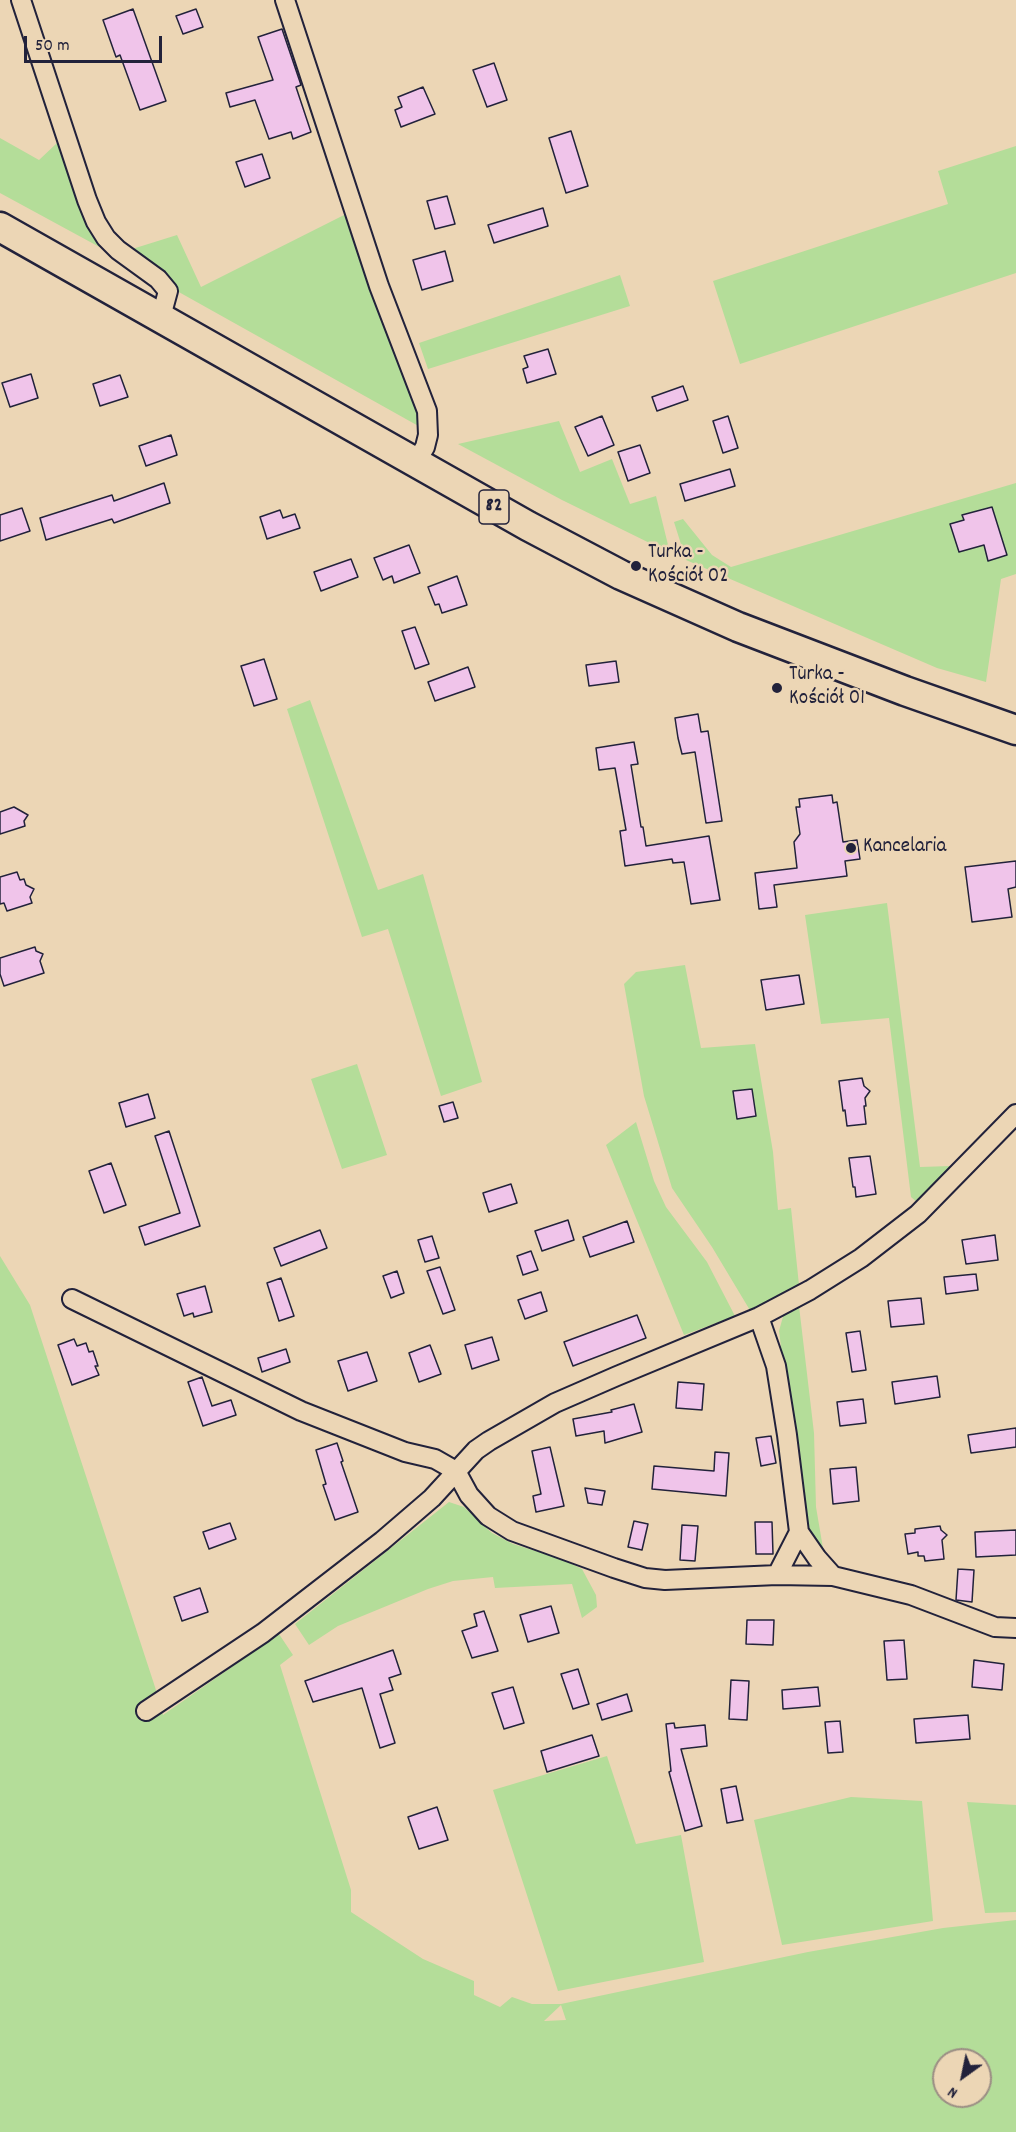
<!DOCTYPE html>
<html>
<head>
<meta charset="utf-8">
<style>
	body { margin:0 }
	#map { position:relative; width:1016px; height:2132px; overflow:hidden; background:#ecd6b5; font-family:Dekko,sans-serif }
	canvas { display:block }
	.north { position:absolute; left:932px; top:2048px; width:60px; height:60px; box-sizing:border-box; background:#ecd6b5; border:2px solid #9b8e84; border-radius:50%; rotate:213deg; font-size:16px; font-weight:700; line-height:24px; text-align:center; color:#22223b }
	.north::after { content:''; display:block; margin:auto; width:21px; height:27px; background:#22223b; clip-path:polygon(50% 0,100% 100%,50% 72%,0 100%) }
	.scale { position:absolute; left:24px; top:36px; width:138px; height:27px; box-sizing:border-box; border:3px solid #22223b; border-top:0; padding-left:8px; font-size:18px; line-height:21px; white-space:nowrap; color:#22223b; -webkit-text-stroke:4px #ecd6b5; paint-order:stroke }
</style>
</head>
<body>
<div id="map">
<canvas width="1016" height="2132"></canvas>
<div class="north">N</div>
<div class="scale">50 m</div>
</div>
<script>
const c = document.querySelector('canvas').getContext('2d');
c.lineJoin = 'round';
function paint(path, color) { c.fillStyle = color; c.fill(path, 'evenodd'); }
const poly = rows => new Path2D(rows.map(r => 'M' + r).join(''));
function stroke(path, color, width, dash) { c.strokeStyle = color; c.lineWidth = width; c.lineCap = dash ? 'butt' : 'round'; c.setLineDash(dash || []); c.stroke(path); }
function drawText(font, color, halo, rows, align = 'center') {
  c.font = font + ' Dekko,sans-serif'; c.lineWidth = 5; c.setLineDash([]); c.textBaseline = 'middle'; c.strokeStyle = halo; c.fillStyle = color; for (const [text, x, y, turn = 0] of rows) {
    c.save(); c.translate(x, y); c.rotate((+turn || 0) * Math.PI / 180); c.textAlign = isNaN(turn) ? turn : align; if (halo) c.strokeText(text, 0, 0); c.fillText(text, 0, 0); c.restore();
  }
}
const green = poly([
	[0,138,39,160,57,143,82,207,116,256,0,193],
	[1016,146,1016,273,740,364,713,281,948,204,938,171],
	[350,212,420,413,422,428,177,291,176,286,153,263,129,250,177,235,201,287],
	[620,275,630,306,428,369,419,343],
	[559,421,580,472,612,459,630,504,656,496,670,553,562,500,458,444],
	[1016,483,1016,574,1001,579,986,682,937,668,686,560,674,522,683,519,712,555,731,567],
	[310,700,378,890,423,874,482,1082,441,1096,388,929,362,937,287,709],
	[887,903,920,1167,951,1166,918,1203,911,1197,889,1018,821,1024,805,915],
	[685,965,701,1048,755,1044,773,1152,778,1210,791,1208,799,1285,751,1312,712,1247,672,1188,644,1096,624,984,636,972],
	[357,1064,387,1155,342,1169,311,1079],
	[636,1122,654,1181,666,1207,707,1262,735,1316,684,1335,606,1145],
	[0,1256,30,1305,155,1687,163,1715,279,1634,293,1655,280,1665,351,1890,351,1912,423,1959,474,1981,474,1995,500,2007,512,1997,532,2004,561,2004,808,1952,943,1928,1016,1920,1016,2132,0,2132],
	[561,2005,566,2020,545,2021,544,2021],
	[944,2060,980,2060,980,2096,944,2096],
	[799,1306,814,1433,816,1507,824,1554,812,1540,802,1510,779,1331,784,1313],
	[449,1502,464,1507,492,1533,513,1544,562,1559,582,1569,596,1595,597,1607,582,1618,572,1584,495,1588,493,1577,453,1581,428,1589,338,1626,309,1645,295,1624],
	[607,1756,636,1844,681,1835,704,1962,558,1991,493,1790],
	[851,1797,922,1801,933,1921,782,1945,754,1820],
	[967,1802,1016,1805,1016,1912,985,1913]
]);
const building = poly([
	[133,9,166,101,140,110,120,55,116,57,103,20,133,9],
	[196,9,203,27,183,34,176,16,196,9],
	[282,29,301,85,296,87,311,132,293,139,291,132,269,139,255,100,230,107,226,93,273,80,258,37,282,29],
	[494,63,507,100,487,107,473,70,494,63],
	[423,87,435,114,401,127,395,110,402,107,398,97,423,87],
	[571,131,588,186,566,193,549,138,571,131],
	[262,154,270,178,245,187,236,162,262,154],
	[447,196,455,224,435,229,427,201,447,196],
	[543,208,548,226,494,243,488,225,543,208],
	[445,251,453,281,422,290,413,260,445,251],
	[548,349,556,374,527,383,523,369,528,367,524,356,548,349],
	[31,374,38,398,10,407,2,383,31,374],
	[120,375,128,397,100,406,93,384,120,375],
	[683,386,688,400,657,411,652,397,683,386],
	[602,416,614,445,588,456,575,427,602,416],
	[728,416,738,448,723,453,713,421,728,416],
	[171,435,177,455,146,466,139,446,171,435],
	[640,445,650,473,628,481,618,452,640,445],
	[730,469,735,486,685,501,680,484,730,469],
	[164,483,170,503,114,523,112,519,46,540,40,518,112,495,114,501,164,483],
	[992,507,1007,555,988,561,984,545,959,552,950,524,964,520,962,515,992,507],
	[22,508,30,531,0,541,0,515,22,508],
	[280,510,283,518,295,514,300,528,267,539,260,517,280,510],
	[409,545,420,573,394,583,392,576,383,580,374,558,409,545],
	[351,559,358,577,321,591,314,572,351,559],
	[457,576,467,605,442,613,439,604,435,605,428,587,457,576],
	[415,627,429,664,415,669,402,631,415,627],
	[264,659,277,699,254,706,241,666,264,659],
	[616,661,619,682,589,686,586,665,616,661],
	[468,667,475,687,435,701,428,682,468,667],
	[698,714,701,732,708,731,722,821,706,823,695,752,682,754,678,738,675,718,698,714],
	[634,742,638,764,631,765,641,827,643,827,646,846,709,836,720,900,691,904,684,862,673,863,672,859,625,866,620,831,626,830,615,768,599,770,596,748,634,742],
	[832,795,833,803,837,802,843,842,857,840,860,859,845,861,847,876,774,885,777,907,759,909,755,873,797,868,794,842,800,834,796,807,800,807,799,799,832,795],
	[14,807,28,815,24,821,25,826,0,834,0,812,14,807],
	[1016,861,1016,887,1008,889,1012,917,972,922,965,867,1016,861],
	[17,872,20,880,24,879,26,885,34,889,30,897,32,903,7,911,4,903,0,904,0,877,17,872],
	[35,947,36,951,43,954,40,961,44,973,4,986,0,974,0,958,35,947],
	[799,975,804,1004,766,1010,761,980,799,975],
	[862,1078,864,1086,870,1091,865,1098,866,1106,864,1106,866,1124,847,1126,845,1110,843,1111,839,1081,862,1078],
	[752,1089,756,1116,737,1119,733,1091,752,1089],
	[148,1094,155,1118,126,1127,119,1103,148,1094],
	[453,1102,458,1118,444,1122,439,1106,453,1102],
	[169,1131,200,1226,145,1245,139,1227,180,1213,155,1136,169,1131],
	[870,1156,876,1194,856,1197,855,1187,853,1187,849,1158,870,1156],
	[111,1163,126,1205,104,1213,89,1171,111,1163],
	[511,1184,517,1203,489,1212,483,1193,511,1184],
	[568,1220,574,1240,542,1251,535,1231,568,1220],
	[627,1221,634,1242,590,1257,583,1237,627,1221],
	[320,1230,327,1248,281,1266,274,1248,320,1230],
	[995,1235,998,1260,966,1264,962,1240,995,1235],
	[432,1236,439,1258,425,1262,418,1240,432,1236],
	[531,1251,538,1270,523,1275,517,1256,531,1251],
	[440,1267,455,1310,443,1314,427,1271,440,1267],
	[397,1271,404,1293,391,1298,383,1276,397,1271],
	[976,1274,978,1290,946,1294,944,1277,976,1274],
	[281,1278,294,1316,279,1321,267,1283,281,1278],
	[205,1286,212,1312,194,1317,193,1313,184,1316,177,1294,205,1286],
	[541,1292,547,1311,525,1319,518,1300,541,1292],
	[921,1298,924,1324,891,1327,888,1301,921,1298],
	[637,1315,646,1338,573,1366,564,1342,637,1315],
	[860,1331,866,1370,852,1372,846,1333,860,1331],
	[492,1337,499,1360,472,1369,465,1345,492,1337],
	[74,1339,77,1346,86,1343,89,1352,93,1351,98,1366,95,1366,99,1375,72,1385,58,1345,74,1339],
	[430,1345,441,1374,419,1382,409,1353,430,1345],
	[286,1349,290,1362,262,1372,258,1358,286,1349],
	[367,1352,377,1381,348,1391,338,1361,367,1352],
	[937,1376,940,1397,895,1404,892,1382,937,1376],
	[202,1377,212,1406,231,1400,236,1415,203,1426,188,1382,202,1377],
	[678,1382,704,1384,702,1410,676,1408,678,1382],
	[863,1399,866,1423,840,1426,837,1402,863,1399],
	[634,1404,642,1432,605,1443,604,1431,576,1436,573,1419,612,1412,611,1410,634,1404],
	[1016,1428,1016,1447,971,1453,968,1435,1016,1428],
	[771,1436,776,1463,761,1466,756,1438,771,1436],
	[337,1443,343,1461,341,1462,358,1512,335,1520,323,1485,326,1484,316,1450,337,1443],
	[550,1447,564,1506,536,1512,533,1496,541,1494,532,1451,550,1447],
	[715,1452,729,1453,726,1496,652,1489,654,1466,714,1471,715,1452],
	[856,1467,859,1501,833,1504,830,1469,856,1467],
	[585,1488,605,1491,602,1505,588,1503,585,1488],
	[634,1521,648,1524,642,1550,628,1547,634,1521],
	[755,1522,772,1522,773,1554,756,1554,755,1522],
	[230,1523,236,1539,209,1549,203,1532,230,1523],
	[682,1525,698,1526,695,1561,680,1560,682,1525],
	[940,1526,941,1530,947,1535,942,1540,944,1559,925,1561,924,1556,918,1556,918,1552,908,1554,905,1534,915,1533,915,1529,940,1526],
	[1016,1530,1016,1555,976,1557,975,1532,1016,1530],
	[958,1569,974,1570,972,1602,956,1600,958,1569],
	[200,1588,208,1612,182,1621,174,1597,200,1588],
	[551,1606,559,1633,528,1642,520,1615,551,1606],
	[484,1611,498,1651,472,1658,462,1631,477,1626,474,1614,484,1611],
	[747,1620,774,1620,773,1645,746,1644,747,1620],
	[904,1640,907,1679,887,1680,884,1641,904,1640],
	[393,1650,401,1674,389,1678,393,1690,380,1694,395,1743,380,1748,362,1688,313,1702,305,1681,393,1650],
	[974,1660,1004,1664,1002,1690,972,1687,974,1660],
	[578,1669,589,1704,573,1709,561,1674,578,1669],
	[731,1680,749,1681,747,1720,729,1719,731,1680],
	[513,1687,524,1723,504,1729,492,1693,513,1687],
	[818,1687,820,1706,783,1709,782,1690,818,1687],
	[627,1694,632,1711,602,1720,597,1704,627,1694],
	[968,1715,970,1739,916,1743,914,1719,968,1715],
	[840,1721,843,1752,828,1753,825,1722,840,1721],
	[674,1723,675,1728,705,1725,707,1746,681,1749,702,1826,685,1831,669,1772,671,1771,666,1724,674,1723],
	[592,1735,599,1756,547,1772,541,1751,592,1735],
	[736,1786,743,1820,727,1823,721,1789,736,1786],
	[437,1807,448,1840,419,1849,408,1817,437,1807]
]);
const minor = poly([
	[21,0,87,200,96,222,106,238,118,250,158,279,168,291,161,317],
	[285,0,379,286,427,411,428,435,425,447,416,462],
	[72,1299,301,1411,405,1452,435,1459,456,1471,469,1495,488,1516,512,1531,614,1568,645,1578,665,1580,777,1575,833,1576,911,1595,995,1627,1016,1628],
	[759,1317,776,1366,787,1435,799,1532,777,1575],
	[799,1532,817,1558,833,1576],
	[146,1711,263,1633,382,1541,432,1498,476,1450,489,1441,555,1403,617,1376,759,1317,810,1290,861,1258,918,1214,1016,1114]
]);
const primary = poly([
	[0,227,528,526,621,575,738,627,905,691,1016,730]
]);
const markers = [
	[636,566,6,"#22223b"],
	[777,688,6,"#22223b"],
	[851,848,6,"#22223b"]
];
const shields = [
	[494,507,30]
];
const shieldNames = [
	["82",494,507]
];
const poiNames = [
	["Turka -",648,554],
	["Kościół 02",648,578],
	["Turka -",789,676],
	["Kościół 01",789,700],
	["Kancelaria",863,848]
];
paint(green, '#b4dd99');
paint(building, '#f0c4ea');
stroke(building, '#22223b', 1.5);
stroke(minor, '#22223b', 22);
stroke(primary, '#22223b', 33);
stroke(minor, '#ecd6b5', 18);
stroke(primary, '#ecd6b5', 28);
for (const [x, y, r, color] of markers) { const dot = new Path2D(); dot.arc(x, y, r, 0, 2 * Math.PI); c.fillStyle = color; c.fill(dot); stroke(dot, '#ecd6b5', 2); }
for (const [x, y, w] of shields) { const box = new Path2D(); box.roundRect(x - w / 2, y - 17, w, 34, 4.5); c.fillStyle = '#ecd6b5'; c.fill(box); stroke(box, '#22223b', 1.5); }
drawText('bold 20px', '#22223b', null, shieldNames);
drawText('21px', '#22223b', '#ecd6b5', poiNames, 'left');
</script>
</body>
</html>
